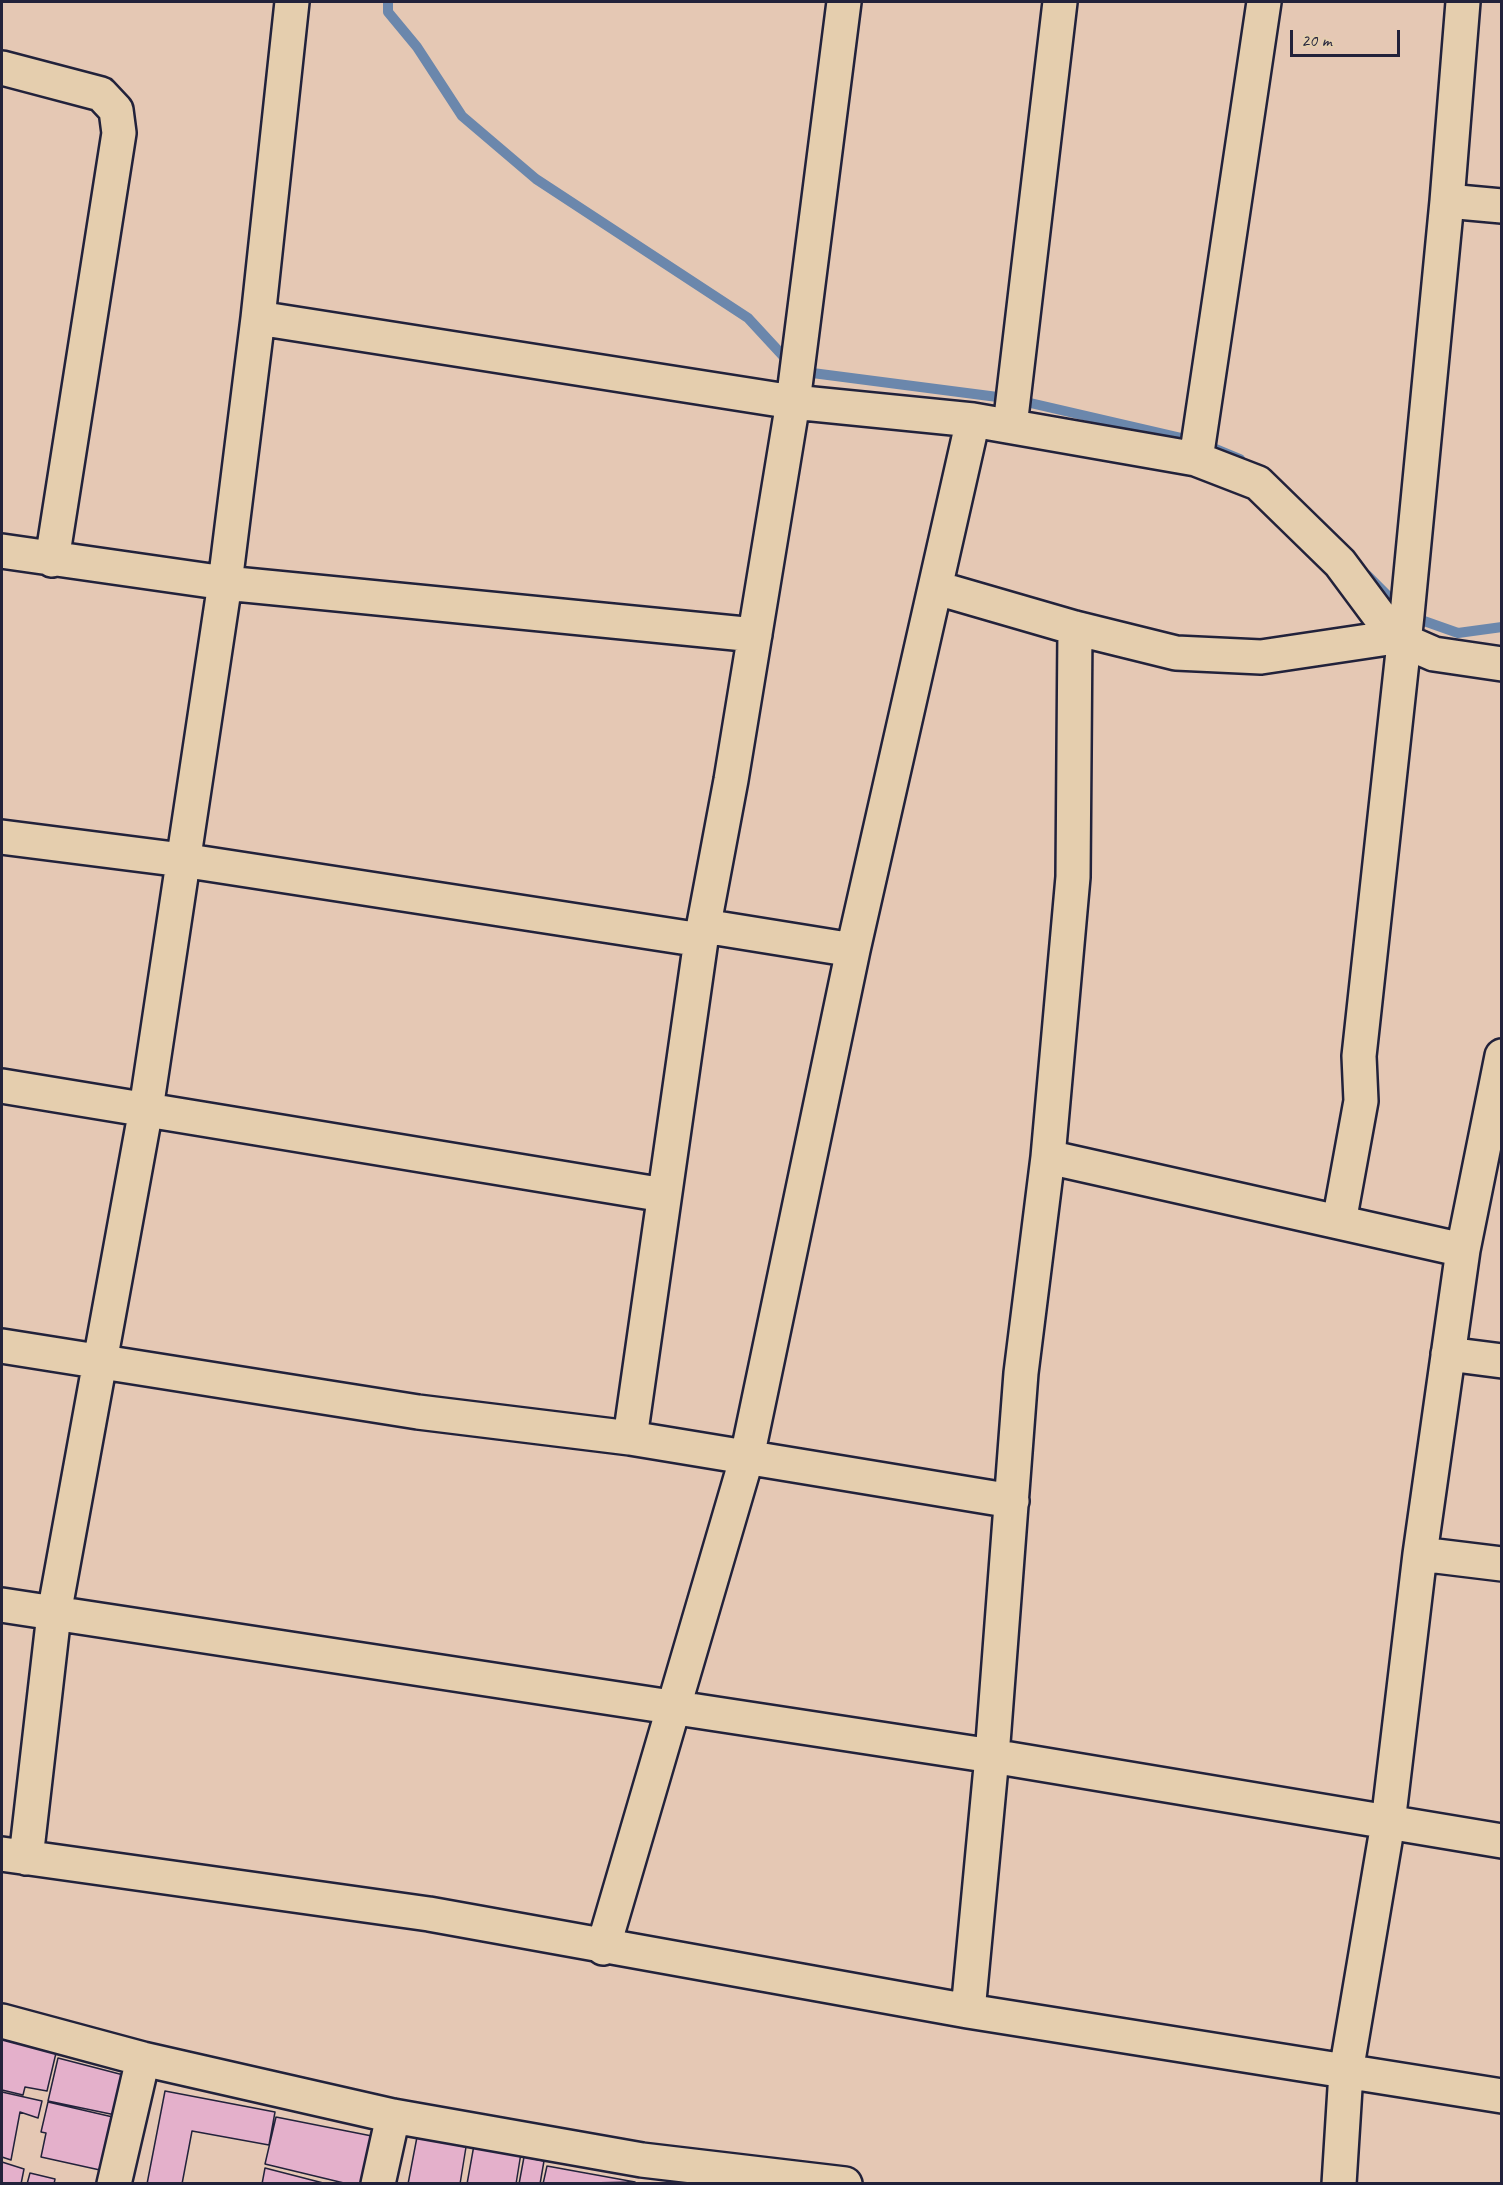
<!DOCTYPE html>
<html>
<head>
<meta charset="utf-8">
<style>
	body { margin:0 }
	#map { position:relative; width:1503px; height:2185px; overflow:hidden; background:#e5c8b4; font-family:Caveat,sans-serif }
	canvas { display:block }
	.frame { position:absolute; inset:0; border:3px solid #22223b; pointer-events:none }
	.scale { position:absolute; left:1290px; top:30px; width:110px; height:27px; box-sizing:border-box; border:3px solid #22223b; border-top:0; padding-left:8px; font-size:18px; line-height:21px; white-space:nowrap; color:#22223b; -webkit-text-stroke:4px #e5ceae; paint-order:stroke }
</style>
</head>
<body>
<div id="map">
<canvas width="1503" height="2185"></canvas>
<div class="frame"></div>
<div class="scale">20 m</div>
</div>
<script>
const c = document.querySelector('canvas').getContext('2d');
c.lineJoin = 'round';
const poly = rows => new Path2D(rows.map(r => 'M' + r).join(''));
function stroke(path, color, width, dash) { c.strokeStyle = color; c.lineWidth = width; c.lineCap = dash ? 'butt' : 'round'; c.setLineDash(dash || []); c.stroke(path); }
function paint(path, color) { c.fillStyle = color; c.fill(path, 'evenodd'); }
const stream = poly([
	[388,2,388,12,417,47,462,116,536,179,748,318,797,371,1013,399,1199,442,1240,459],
	[1367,575,1407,615,1458,633,1502,627]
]);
const building = poly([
	[2,2039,56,2053,47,2091,25,2087,23,2095,2,2090,2,2039],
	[58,2058,135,2078,125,2117,48,2101,58,2058],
	[165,2091,275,2112,269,2145,192,2131,182,2184,147,2184,165,2091],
	[2,2092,42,2101,38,2118,20,2112,11,2160,2,2157,2,2092],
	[48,2102,130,2121,118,2174,41,2157,46,2133,41,2132,48,2102],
	[276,2117,387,2139,377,2184,348,2184,265,2164,276,2117],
	[417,2137,466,2147,460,2184,408,2184,417,2137],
	[474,2145,521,2153,516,2184,467,2184,474,2145],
	[524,2157,544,2161,540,2184,519,2184,524,2157],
	[2,2162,24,2169,21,2184,2,2184,2,2162],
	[547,2166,635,2182,543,2184,547,2166],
	[265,2168,327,2184,262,2184,265,2168],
	[30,2173,55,2179,54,2184,27,2184,30,2173]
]);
const minor = poly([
	[2,68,101,94,116,110,119,133,52,560],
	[1447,201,1502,206],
	[258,318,793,402,973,420,1196,459,1258,483,1340,563,1395,637,1434,654,1502,664],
	[1010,426,1060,2],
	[1196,459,1264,2],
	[2,551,225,583,755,635],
	[937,588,1075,628,1176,653,1261,657,1395,637],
	[2,837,182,860,701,940],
	[704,926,853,950],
	[2,1086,664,1195],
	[1048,1157,1463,1250],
	[1339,1222,1361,1101,1359,1056,1407,615,1447,201,1463,2],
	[2,1346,418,1412,630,1438,1012,1501],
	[1448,1354,1502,1361],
	[630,1438,701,940,731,780,793,402,844,2],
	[1420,1554,1502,1564],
	[2,1605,992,1756,1502,1841],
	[2,1854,429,1914,968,2011,1502,2096],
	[26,1858,54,1614,146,1109,225,583,258,318,292,2],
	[603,1948,747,1457,853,950,973,420],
	[968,2011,992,1756,1021,1373,1048,1157,1073,877,1075,628],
	[2,2021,143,2059,393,2116,642,2160,845,2184],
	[114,2184,143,2059],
	[378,2184,393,2116],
	[1339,2184,1346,2072,1388,1823,1420,1554,1463,1250,1502,1056]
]);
stroke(stream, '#6b87ac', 10);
paint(building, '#e4b0cb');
stroke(building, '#22223b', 1.5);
stroke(minor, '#22223b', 38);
stroke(minor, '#e5ceae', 33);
</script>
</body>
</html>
